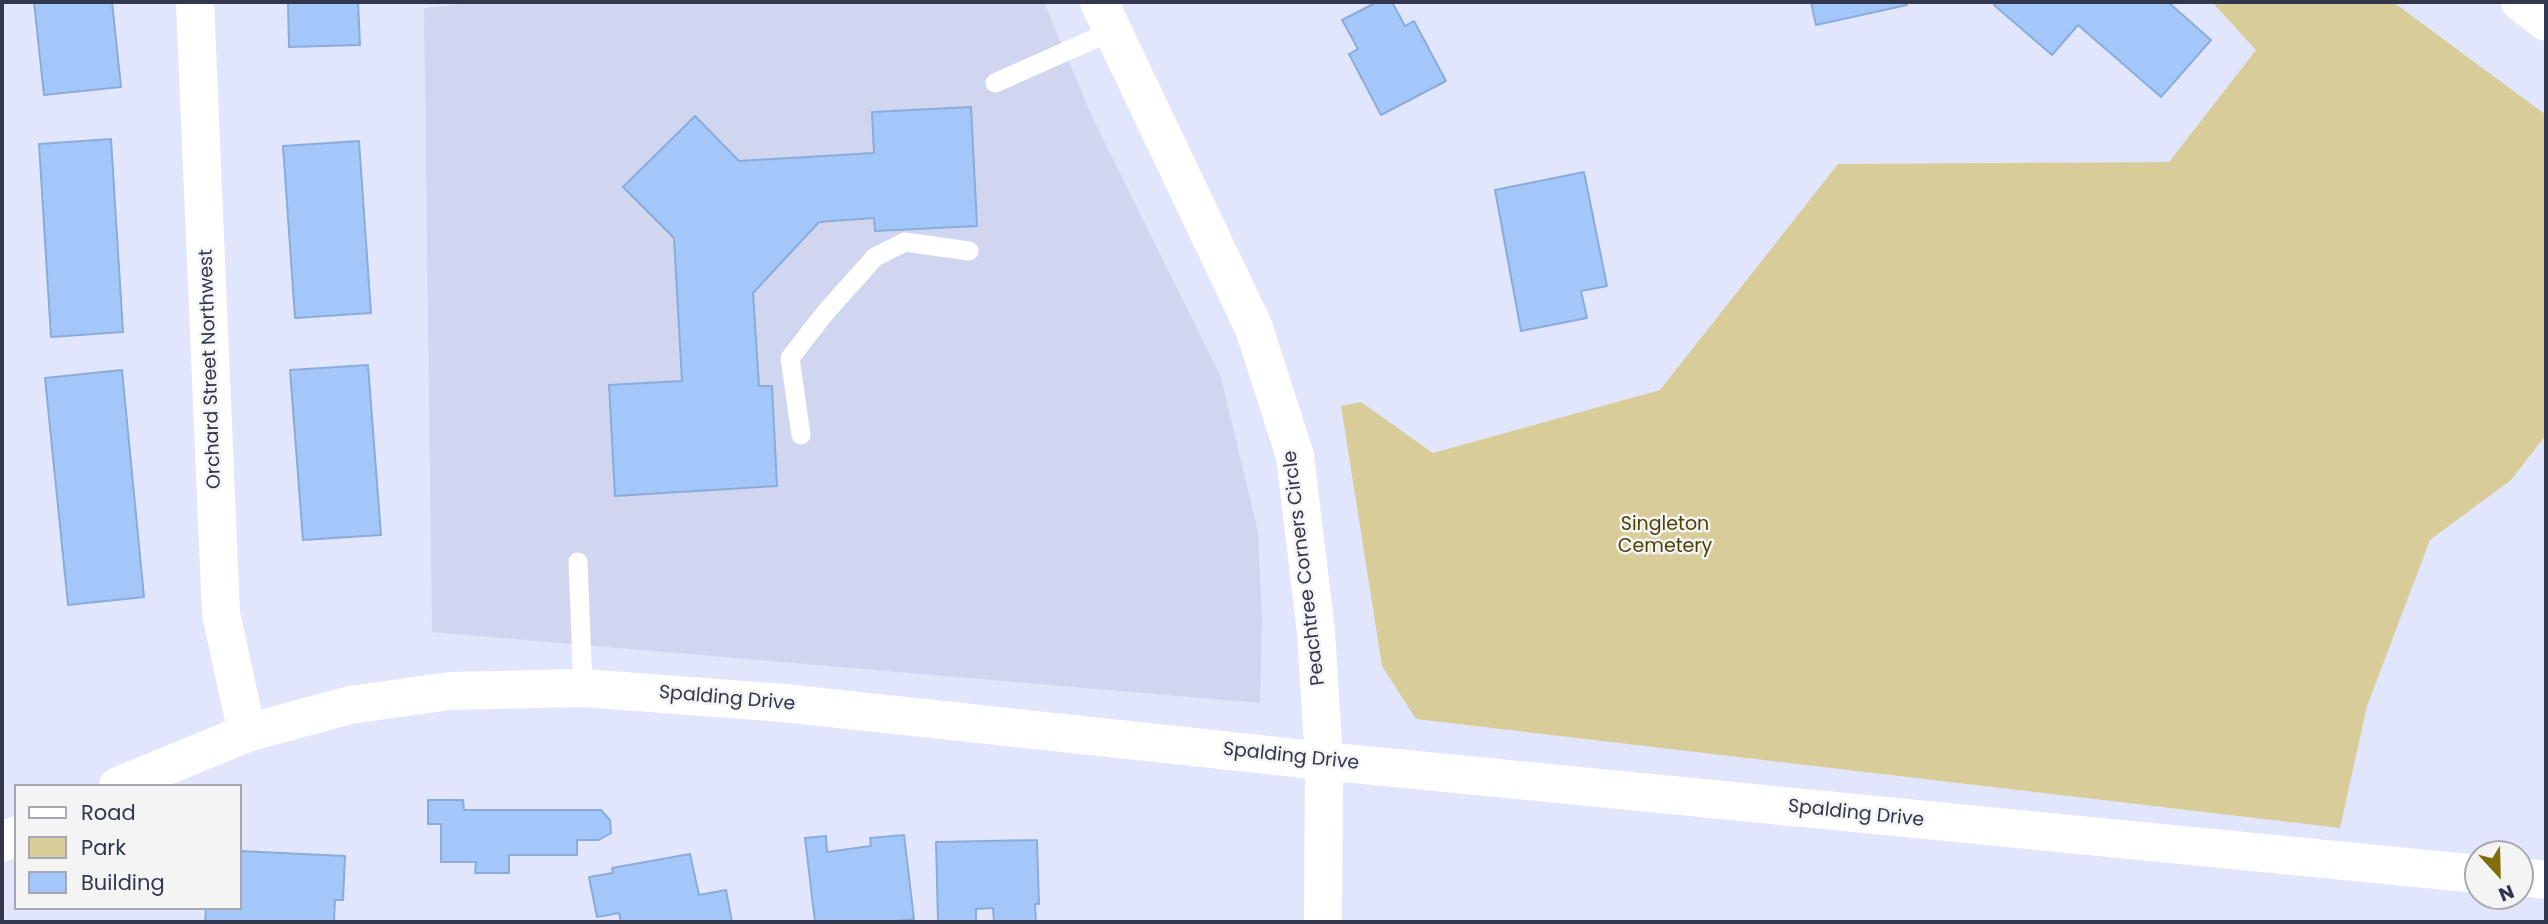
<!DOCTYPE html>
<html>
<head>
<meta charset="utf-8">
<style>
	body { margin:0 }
	#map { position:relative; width:2548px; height:924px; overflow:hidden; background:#e1e6fd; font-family:Poppins,sans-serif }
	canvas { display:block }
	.frame { position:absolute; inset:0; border:4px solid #33374d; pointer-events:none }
	.legend { position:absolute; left:14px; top:784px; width:228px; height:126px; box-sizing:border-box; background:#f4f4f4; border:2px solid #a7a8b1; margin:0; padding:9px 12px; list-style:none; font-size:21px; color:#33374d }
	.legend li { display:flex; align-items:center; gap:14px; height:35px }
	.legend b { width:35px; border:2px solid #a7a8b1 }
	.north { position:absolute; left:2464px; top:840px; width:70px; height:70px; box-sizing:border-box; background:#f4f4f4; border:2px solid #a7a8b1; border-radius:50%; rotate:158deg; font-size:19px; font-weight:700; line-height:28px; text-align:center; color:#33374d }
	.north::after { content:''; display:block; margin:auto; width:24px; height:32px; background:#816e0a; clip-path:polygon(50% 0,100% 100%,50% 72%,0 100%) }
</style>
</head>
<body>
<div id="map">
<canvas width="2548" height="924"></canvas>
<div class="frame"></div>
<ul class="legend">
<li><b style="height:9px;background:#fff"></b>Road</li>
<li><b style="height:19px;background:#d8cc99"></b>Park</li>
<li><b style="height:19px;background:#a3c7f9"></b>Building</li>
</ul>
<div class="north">N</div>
</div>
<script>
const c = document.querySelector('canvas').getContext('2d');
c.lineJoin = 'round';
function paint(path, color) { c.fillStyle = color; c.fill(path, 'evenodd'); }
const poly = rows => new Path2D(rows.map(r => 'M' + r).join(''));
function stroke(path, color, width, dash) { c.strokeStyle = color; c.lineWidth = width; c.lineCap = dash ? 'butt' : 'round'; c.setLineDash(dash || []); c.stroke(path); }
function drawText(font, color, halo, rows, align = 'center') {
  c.font = font + ' Poppins,sans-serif'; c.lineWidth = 5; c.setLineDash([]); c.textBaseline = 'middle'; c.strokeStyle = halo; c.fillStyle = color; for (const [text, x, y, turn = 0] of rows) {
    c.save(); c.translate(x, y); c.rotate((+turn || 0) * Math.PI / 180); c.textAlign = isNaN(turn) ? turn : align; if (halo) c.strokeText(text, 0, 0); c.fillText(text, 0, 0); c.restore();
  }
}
const built = poly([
	[484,2,1044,2,1093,119,1221,377,1258,532,1262,619,1260,703,432,632,424,8]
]);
const green = poly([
	[2212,2,2393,2,2546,115,2546,435,2511,480,2430,540,2367,706,2340,828,1416,719,1382,666,1341,406,1361,402,1433,453,1660,390,1838,164,2169,162,2256,50]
]);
const building = poly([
	[34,2,112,2,121,87,44,95,34,2],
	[288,2,358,2,360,45,289,47,288,2],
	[1377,2,1392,2,1405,26,1414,21,1446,81,1381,115,1349,54,1358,49,1342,20,1377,2],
	[1811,2,1906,2,1907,5,1816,25,1811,2],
	[1996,2,2168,2,2211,40,2161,97,2078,25,2052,55,1994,5,1996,2],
	[971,107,977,226,875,231,874,218,819,222,753,293,759,386,772,386,777,486,615,496,609,385,682,381,674,238,623,187,695,116,739,161,874,153,872,112,971,107],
	[111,139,123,332,51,337,39,144,111,139],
	[359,141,371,313,295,318,283,146,359,141],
	[1584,172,1607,286,1581,291,1587,318,1521,331,1495,190,1584,172],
	[368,365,381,535,303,540,290,370,368,365],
	[122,370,144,597,68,605,45,378,122,370],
	[428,800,463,800,464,810,601,810,610,820,611,833,599,840,577,840,577,855,509,855,509,873,475,873,476,862,441,862,441,824,428,824,428,800],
	[904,835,914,919,887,922,815,922,805,838,826,836,827,852,871,846,870,838,904,835],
	[1037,840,1039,904,1035,904,1036,922,994,922,993,908,976,909,976,922,938,922,936,842,1037,840],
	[240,851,345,856,343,900,335,900,334,922,205,922,206,908,240,908,240,851],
	[690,854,699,895,726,890,732,922,621,922,619,913,597,917,589,877,613,873,612,868,690,854]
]);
const lane = poly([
	[995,83,1112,31],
	[801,435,790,358,825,313,875,257,905,242,969,251],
	[578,562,583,688]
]);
const street = poly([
	[195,2,221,614,247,733]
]);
const secondary = poly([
	[1099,2,1254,328,1295,456,1316,632,1324,761,1323,922],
	[2520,2,2546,22],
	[118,786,247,733,350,705,450,691,583,688,784,703,1324,761,2478,874],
	[2,843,16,835],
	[2520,877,2546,880]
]);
const streetNames = [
	["Orchard Street Northwest",211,369,-92],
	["Peachtree Corners Circle",1305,568,-97],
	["Spalding Drive",727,699,5],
	["Spalding Drive",1291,757,6],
	["Spalding Drive",1856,814,6]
];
const parkNames = [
	["Singleton",1665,525],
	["Cemetery",1665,547]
];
paint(built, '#d0d6ef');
paint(green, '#d8cc99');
paint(building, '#a3c7f9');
stroke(building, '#8aacdb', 2);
stroke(lane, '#fff', 19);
stroke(street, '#fff', 38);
stroke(secondary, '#fff', 38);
drawText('19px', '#33374d', '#f4f4f4', streetNames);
drawText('19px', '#4c3f00', '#f4f4f4', parkNames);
</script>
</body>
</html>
